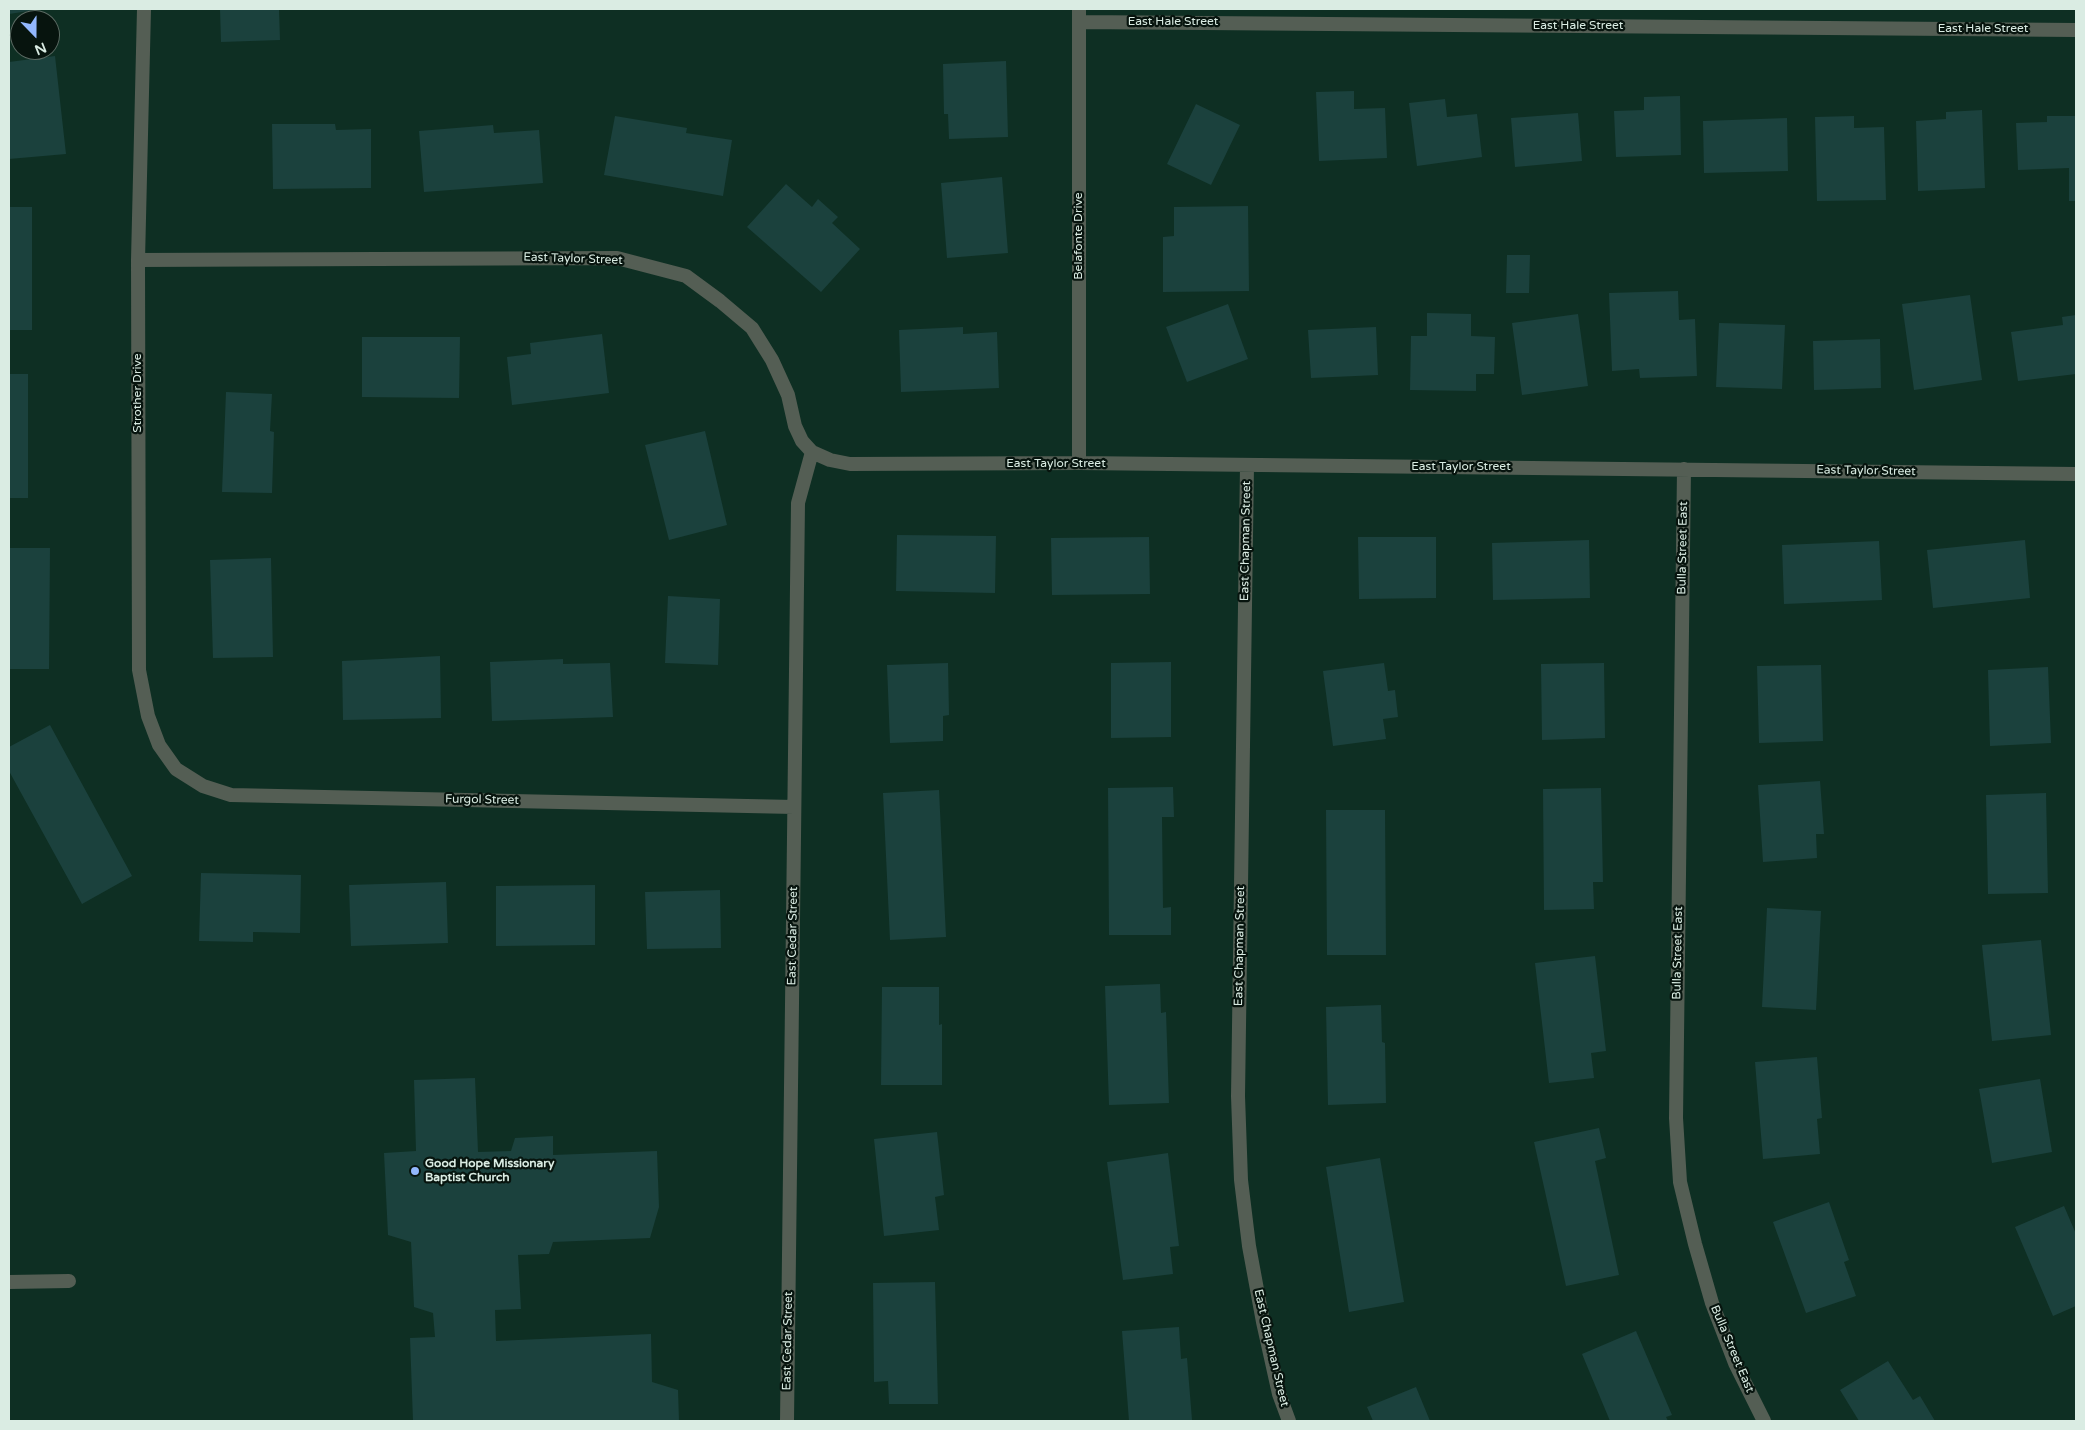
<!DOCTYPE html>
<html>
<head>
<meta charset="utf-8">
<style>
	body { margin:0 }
	#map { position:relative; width:2085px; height:1430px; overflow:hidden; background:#0e2f23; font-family:"Varela Round",sans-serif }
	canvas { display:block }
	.frame { position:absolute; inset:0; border:10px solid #daece3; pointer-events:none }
	.north { position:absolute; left:10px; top:10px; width:50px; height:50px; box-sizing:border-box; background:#07140e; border:1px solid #5b6a63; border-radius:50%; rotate:158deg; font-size:14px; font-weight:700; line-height:20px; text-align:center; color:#daece3 }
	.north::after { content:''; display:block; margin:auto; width:18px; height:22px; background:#92b7fd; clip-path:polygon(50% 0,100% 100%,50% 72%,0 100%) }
</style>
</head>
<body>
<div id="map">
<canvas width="2085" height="1430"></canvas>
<div class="frame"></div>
<div class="north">N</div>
</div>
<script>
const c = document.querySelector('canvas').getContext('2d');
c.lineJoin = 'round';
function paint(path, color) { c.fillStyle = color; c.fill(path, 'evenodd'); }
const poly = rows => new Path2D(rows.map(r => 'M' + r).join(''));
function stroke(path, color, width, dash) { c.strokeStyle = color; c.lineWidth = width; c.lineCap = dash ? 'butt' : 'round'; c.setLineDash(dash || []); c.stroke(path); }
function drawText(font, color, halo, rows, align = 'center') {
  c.font = font + ' "Varela Round",sans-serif'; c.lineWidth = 4.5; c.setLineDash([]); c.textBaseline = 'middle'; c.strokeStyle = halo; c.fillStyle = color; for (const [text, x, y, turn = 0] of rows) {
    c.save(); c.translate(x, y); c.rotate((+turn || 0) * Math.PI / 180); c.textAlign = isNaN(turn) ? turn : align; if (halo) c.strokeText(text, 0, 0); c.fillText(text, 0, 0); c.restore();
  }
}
const building = poly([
	[9,9,35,9,35,10,9,14],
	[220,9,279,9,280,40,221,42],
	[55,56,66,154,9,159,9,62],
	[1006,61,1008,137,949,139,948,114,944,114,943,64],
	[1354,91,1354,109,1385,108,1387,158,1319,161,1316,92],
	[1680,96,1681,155,1616,157,1614,111,1644,110,1644,97],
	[1445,99,1447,117,1477,114,1482,157,1417,166,1409,103],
	[1196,104,1240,125,1211,185,1167,164],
	[1982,110,1985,188,1918,191,1916,121,1946,119,1946,112],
	[1578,113,1582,161,1515,167,1511,118],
	[615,116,687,128,686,133,732,140,723,196,604,175],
	[1854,116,1854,128,1884,127,1886,200,1817,201,1815,117],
	[2047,116,2076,116,2076,201,2069,201,2069,168,2018,170,2016,123,2047,122],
	[1787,118,1788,171,1704,173,1703,121],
	[272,124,335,124,336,130,371,129,371,188,273,189],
	[493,125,494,133,539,130,543,183,424,192,419,131],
	[1002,177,1008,253,947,258,941,183],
	[786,184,812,207,818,199,838,217,832,223,860,249,821,292,747,227],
	[1248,206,1249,291,1163,292,1163,237,1174,236,1174,207],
	[9,207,32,207,32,330,9,330],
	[1507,255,1530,255,1529,293,1506,293],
	[1678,291,1679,320,1695,319,1697,376,1640,378,1639,369,1612,371,1609,293],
	[1970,295,1982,380,1914,390,1902,304],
	[1228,304,1248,359,1187,382,1166,327],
	[1427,313,1471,314,1471,336,1495,337,1494,374,1476,374,1476,391,1410,390,1411,336,1427,336],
	[1578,314,1588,386,1522,395,1512,323],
	[2076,315,2076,374,2018,381,2011,332,2063,325,2062,317],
	[1719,323,1785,325,1782,389,1716,387],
	[963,327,963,334,997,332,999,388,901,392,899,330],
	[1376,327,1378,375,1311,378,1308,330],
	[602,334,609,393,512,405,507,357,531,354,530,343],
	[362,337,460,337,459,398,362,397],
	[1880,339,1881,388,1814,390,1813,341],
	[9,374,28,374,28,498,9,498],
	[226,392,272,394,270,431,274,432,272,493,222,492],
	[705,431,727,525,669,540,645,445],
	[897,535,996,536,995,593,896,591],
	[1149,537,1150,594,1052,595,1051,538],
	[1358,537,1436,537,1436,598,1359,599],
	[1589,540,1590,598,1493,600,1492,543],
	[2025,540,2030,598,1933,608,1927,550],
	[1879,541,1882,600,1784,604,1782,545],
	[9,548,50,548,49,669,9,669],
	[271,558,273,657,213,658,210,560],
	[668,596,720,599,718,665,665,663],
	[440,656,441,718,343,720,342,661],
	[563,659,563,664,610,663,613,717,492,721,490,662],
	[1171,662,1171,737,1111,738,1111,663],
	[948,663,949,715,943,716,943,741,890,743,887,665],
	[1384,663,1388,691,1395,690,1398,717,1383,719,1386,739,1333,746,1323,671],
	[1604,663,1605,738,1542,740,1541,664],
	[1821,665,1823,741,1759,743,1757,666],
	[2048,667,2051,743,1990,746,1988,670],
	[50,725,132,876,82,904,9,771,9,747],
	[1820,781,1824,834,1816,834,1817,858,1763,862,1758,785],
	[1173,787,1174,817,1162,817,1163,908,1171,907,1171,935,1109,935,1108,788],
	[1601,788,1603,882,1593,882,1594,909,1544,910,1543,789],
	[939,790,946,937,890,940,883,793],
	[2046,793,2048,893,1988,894,1986,795],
	[1326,810,1385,810,1386,955,1327,955],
	[201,873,301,875,300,933,253,932,253,942,199,941],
	[446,882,448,943,351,946,349,885],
	[595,885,595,945,496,946,496,886],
	[720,890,721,948,647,949,645,892],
	[1767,908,1821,911,1816,1010,1762,1007],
	[2041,940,2051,1035,1992,1041,1982,945],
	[1595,956,1606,1051,1591,1053,1594,1078,1549,1083,1535,963],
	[1160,984,1161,1013,1166,1012,1169,1103,1109,1105,1105,986],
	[882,987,939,987,939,1025,942,1024,942,1085,881,1085],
	[1381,1005,1382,1042,1385,1043,1386,1103,1328,1105,1326,1007],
	[1817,1057,1822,1118,1817,1119,1820,1154,1763,1159,1755,1062],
	[475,1078,478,1152,511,1151,515,1138,553,1136,553,1155,657,1151,659,1207,650,1238,553,1242,549,1254,518,1255,521,1309,495,1310,496,1341,651,1334,652,1382,678,1390,679,1421,413,1421,410,1338,435,1337,433,1313,414,1307,411,1242,388,1235,384,1153,416,1151,414,1080],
	[2040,1079,2052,1152,1992,1163,1979,1089],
	[1599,1128,1606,1158,1595,1161,1619,1275,1566,1286,1534,1142],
	[937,1132,944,1195,935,1197,939,1230,884,1236,874,1139],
	[1168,1153,1179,1246,1170,1247,1173,1274,1123,1280,1107,1162],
	[1380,1158,1404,1302,1349,1312,1326,1167],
	[1829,1202,1849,1260,1844,1262,1856,1296,1806,1313,1773,1222],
	[2064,1206,2076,1234,2076,1306,2053,1316,2015,1227],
	[935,1282,938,1404,889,1404,888,1381,874,1382,873,1283],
	[1179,1327,1181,1359,1187,1358,1192,1420,1129,1421,1122,1331],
	[1636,1331,1672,1415,1666,1417,1668,1421,1610,1421,1582,1354],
	[1888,1361,1913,1400,1920,1396,1935,1421,1859,1421,1840,1390],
	[1416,1387,1430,1421,1373,1421,1367,1407]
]);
const minor = poly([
	[144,9,138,260,139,670,148,716,159,745,176,769,203,786,231,795,794,807],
	[1079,9,1079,463],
	[1079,22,2076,30],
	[138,260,617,258,686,276,720,301,752,328,772,360,788,395,795,426,802,441,812,452,830,460,850,464,1079,463,2076,474],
	[1247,466,1238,1096,1241,1180,1249,1246,1263,1322,1279,1394,1289,1421],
	[1684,469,1676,1118,1680,1182,1695,1244,1712,1303,1735,1363,1764,1421],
	[9,1282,69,1281],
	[787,1421,798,503,812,452]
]);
const markers = [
	[415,1171,5,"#92b7fd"]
];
const streetNames = [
	["East Hale Street",1173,22],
	["East Hale Street",1578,26],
	["East Hale Street",1983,29],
	["Belafonte Drive",1079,236,-90],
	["East Taylor Street",573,259,2],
	["Strother Drive",138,393,-90],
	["East Taylor Street",1056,464],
	["East Taylor Street",1461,467],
	["East Taylor Street",1866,471,1],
	["East Chapman Street",1246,541,-89],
	["Bulla Street East",1683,548,-89],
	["Furgol Street",482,800,1],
	["East Cedar Street",793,936,-89],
	["East Chapman Street",1240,946,-89],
	["Bulla Street East",1678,953,-89],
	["East Cedar Street",788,1341,-89],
	["East Chapman Street",1271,1348,77],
	["Bulla Street East",1732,1349,67]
];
const poiNames = [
	["Good Hope Missionary",425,1164],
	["Baptist Church",425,1178]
];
paint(building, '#1b413d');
stroke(minor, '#545e54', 14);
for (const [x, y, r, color] of markers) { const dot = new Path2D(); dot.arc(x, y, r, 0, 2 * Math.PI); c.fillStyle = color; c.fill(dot); stroke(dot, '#07140e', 2); }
drawText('12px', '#daece3', '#07140e', streetNames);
drawText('bold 12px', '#daece3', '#07140e', poiNames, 'left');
</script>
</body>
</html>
